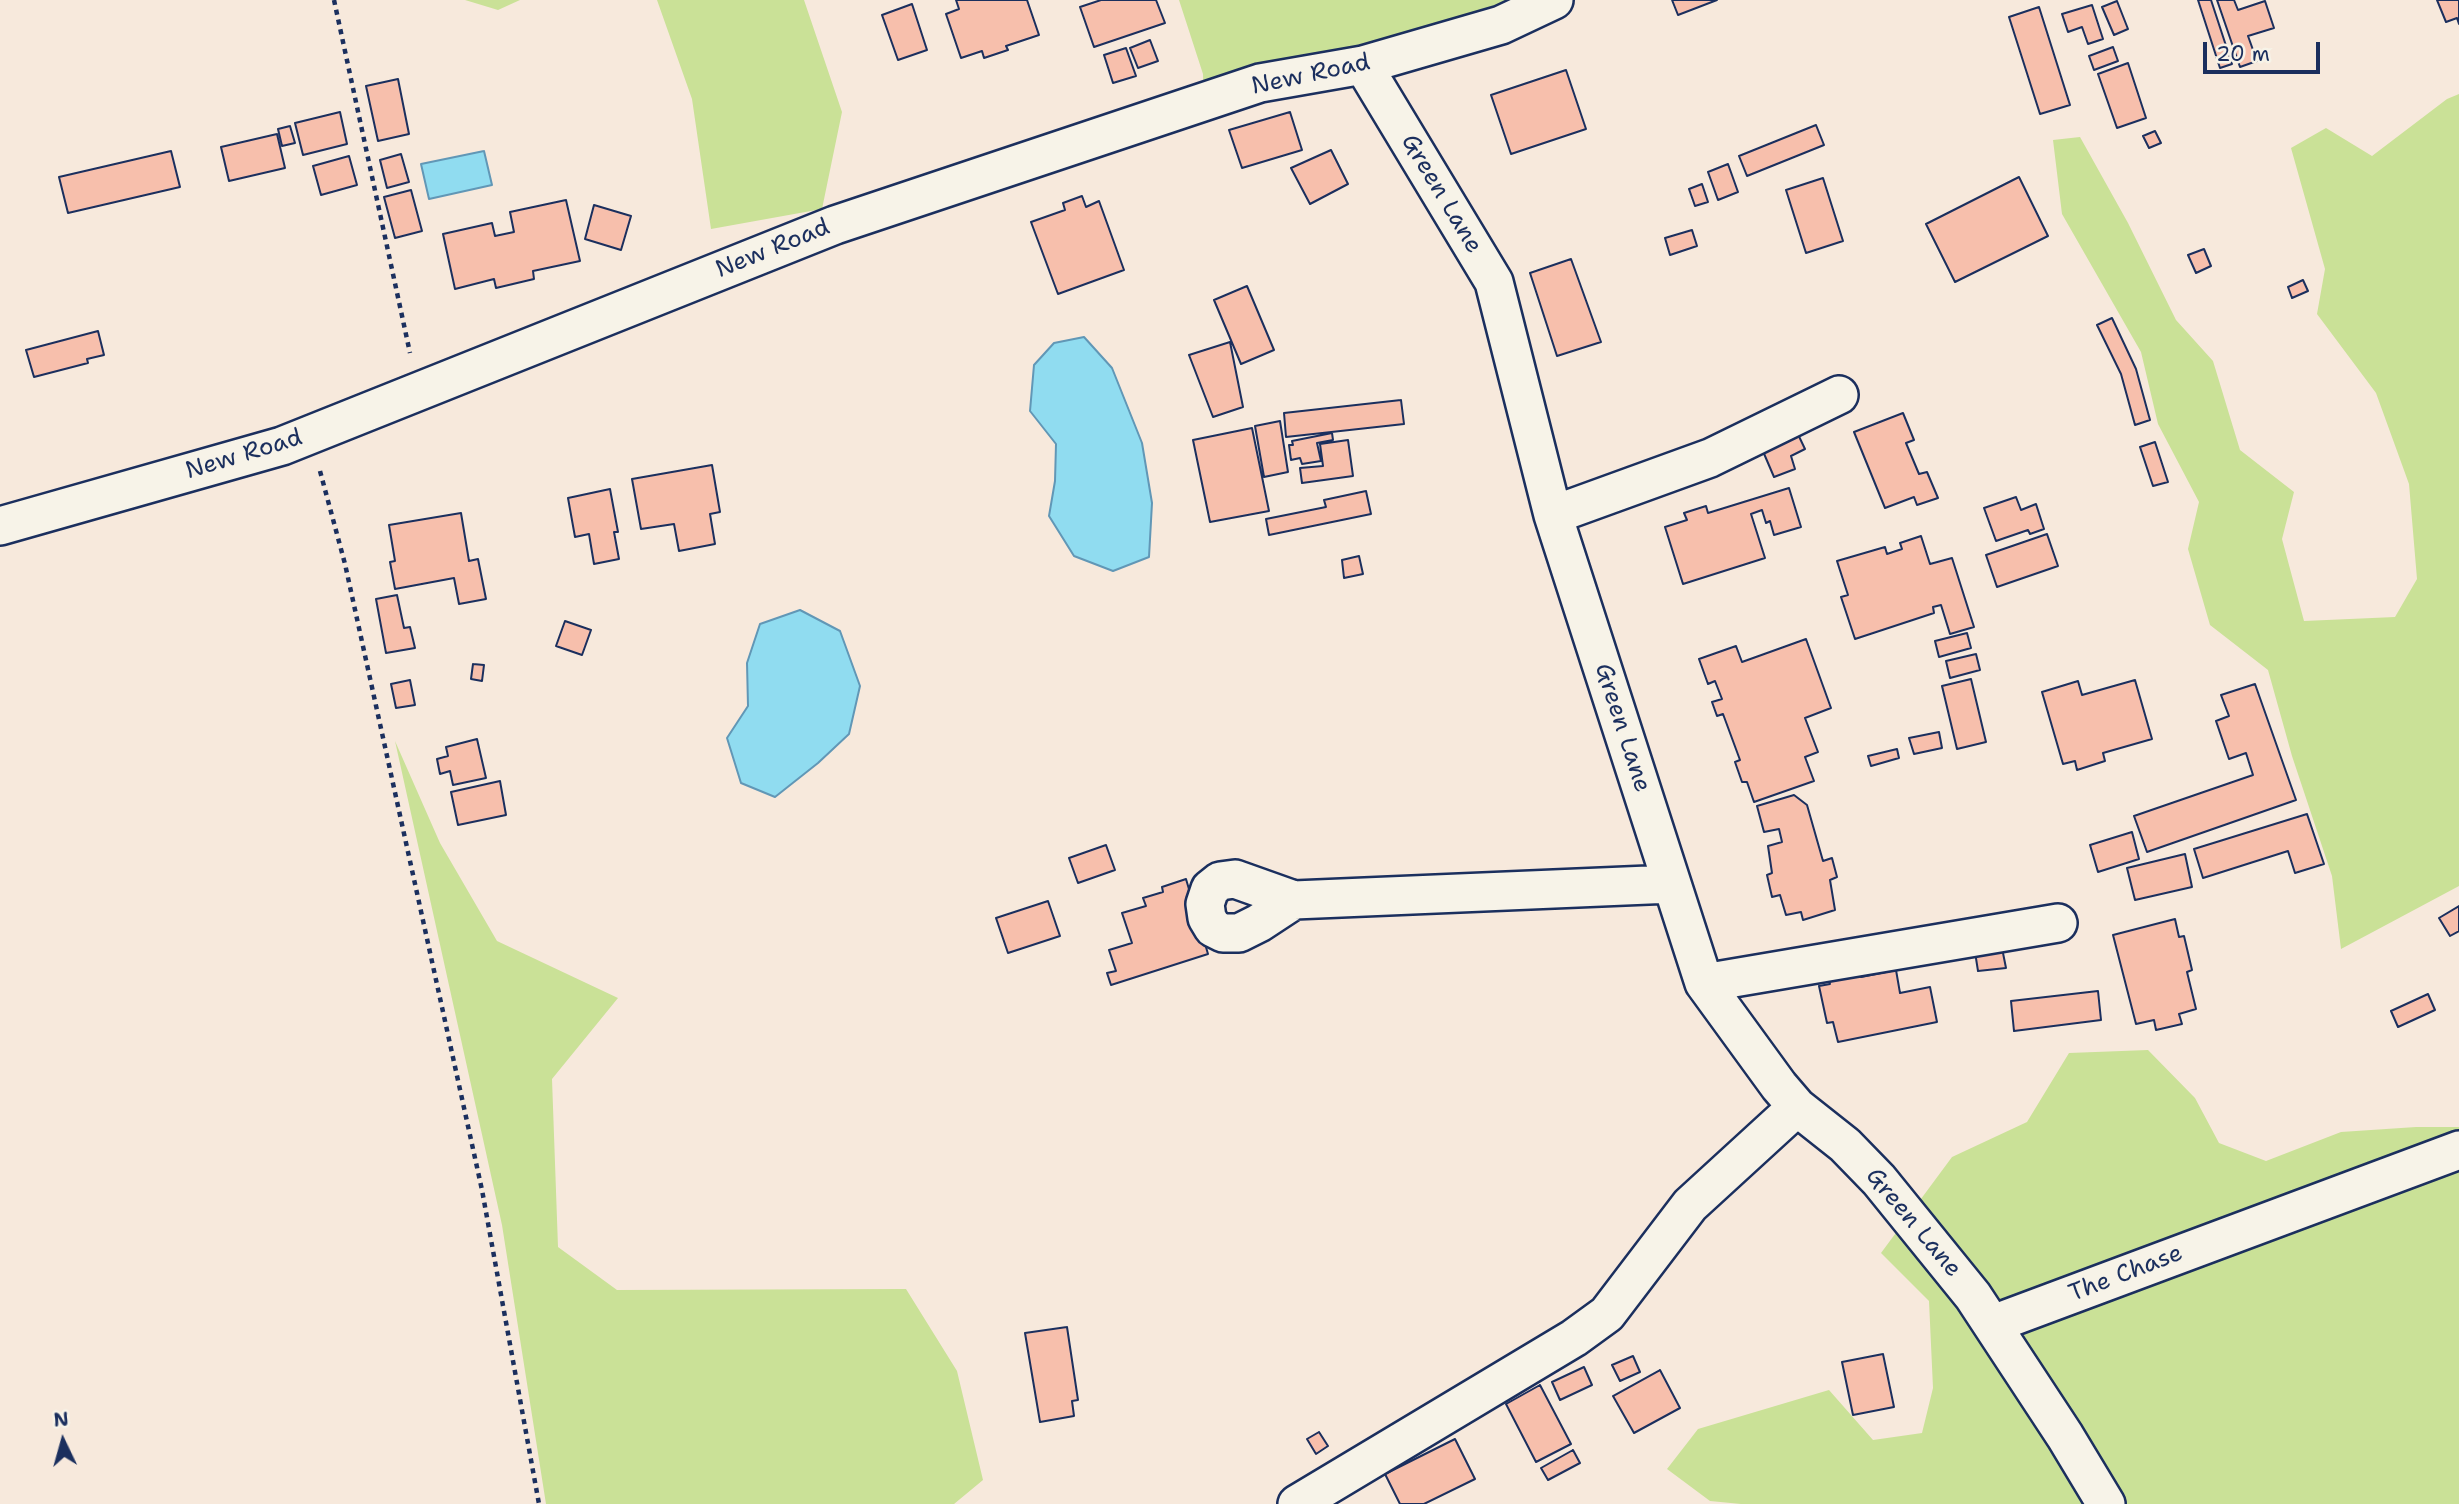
<!DOCTYPE html>
<html>
<head>
<meta charset="utf-8">
<style>
	body { margin:0 }
	#map { position:relative; width:2459px; height:1504px; overflow:hidden; background:#f7e9dc; font-family:"Shantell Sans",sans-serif }
	canvas { display:block }
	.north { position:absolute; left:28px; top:1406px; width:70px; height:70px; -webkit-text-stroke:5px #f7f3e8; paint-order:stroke; rotate:355deg; font-size:19px; font-weight:700; line-height:28px; text-align:center; color:#1b2f5e }
	.north::after { content:''; display:block; margin:auto; width:24px; height:32px; background:#1b2f5e; clip-path:polygon(50% 0,100% 100%,50% 72%,0 100%) }
	.scale { position:absolute; left:2203px; top:42px; width:117px; height:32px; box-sizing:border-box; border:4px solid #1b2f5e; border-top:0; padding-left:9px; font-size:21px; line-height:24px; white-space:nowrap; color:#1b2f5e; -webkit-text-stroke:5px #f7f3e8; paint-order:stroke }
</style>
</head>
<body>
<div id="map">
<canvas width="2459" height="1504"></canvas>
<div class="north">N</div>
<div class="scale">20 m</div>
</div>
<script>
const c = document.querySelector('canvas').getContext('2d');
c.lineJoin = 'round';
function paint(path, color) { c.fillStyle = color; c.fill(path, 'evenodd'); }
const poly = rows => new Path2D(rows.map(r => 'M' + r).join(''));
function stroke(path, color, width, dash) { c.strokeStyle = color; c.lineWidth = width; c.lineCap = dash ? 'butt' : 'round'; c.setLineDash(dash || []); c.stroke(path); }
function drawText(font, color, halo, rows, align = 'center') {
  c.font = font + ' "Shantell Sans",sans-serif'; c.lineWidth = 6; c.setLineDash([]); c.textBaseline = 'middle'; c.strokeStyle = halo; c.fillStyle = color; for (const [text, x, y, turn = 0] of rows) {
    c.save(); c.translate(x, y); c.rotate((+turn || 0) * Math.PI / 180); c.textAlign = isNaN(turn) ? turn : align; if (halo) c.strokeText(text, 0, 0); c.fillText(text, 0, 0); c.restore();
  }
}
const green = poly([
	[465,0,520,0,498,10],
	[657,0,804,0,842,112,822,209,711,229,692,99],
	[1179,0,1554,0,1204,102,1203,74],
	[2459,94,2459,886,2341,949,2332,876,2292,756,2268,670,2210,625,2188,549,2199,502,2158,424,2141,352,2062,214,2053,140,2080,137,2128,223,2176,320,2213,361,2240,450,2294,492,2282,539,2304,621,2395,617,2417,579,2409,484,2376,393,2317,314,2325,269,2291,148,2326,128,2372,156,2447,99],
	[395,741,440,843,497,941,618,998,552,1079,558,1247,617,1290,906,1289,957,1371,983,1480,954,1504,546,1504,502,1225],
	[2148,1050,2195,1098,2219,1143,2266,1161,2341,1132,2416,1127,2459,1127,2459,1504,1741,1504,1710,1501,1667,1469,1698,1429,1829,1390,1873,1440,1922,1433,1933,1388,1929,1301,1881,1253,1952,1157,2027,1122,2069,1053]
]);
const water = poly([
	[484,151,492,185,429,199,421,164,484,151],
	[1084,337,1112,368,1142,443,1152,503,1149,557,1113,571,1074,556,1049,516,1055,481,1056,444,1030,411,1034,365,1054,343,1084,337],
	[800,610,840,631,860,686,849,734,818,763,775,797,741,783,727,738,748,706,747,663,760,624,800,610]
]);
const building = poly([
	[956,0,1027,0,1039,35,1006,46,1008,50,984,58,982,51,961,58,946,14,959,9,956,0],
	[1101,0,1156,0,1165,23,1094,47,1080,7,1101,0],
	[1672,0,1717,0,1678,15,1672,0],
	[2198,0,2211,0,2232,64,2220,68,2198,0],
	[2217,0,2234,0,2238,10,2265,1,2274,28,2248,36,2257,61,2240,67,2217,0],
	[2437,0,2459,0,2459,24,2457,18,2446,22,2437,0],
	[2117,1,2128,29,2114,35,2102,7,2117,1],
	[912,4,927,50,898,60,882,15,912,4],
	[2092,5,2103,39,2088,44,2082,27,2068,32,2062,14,2092,5],
	[2039,7,2070,105,2040,114,2009,17,2039,7],
	[1150,40,1158,61,1138,68,1130,48,1150,40],
	[2113,47,2118,61,2094,70,2089,56,2113,47],
	[1126,48,1136,76,1113,83,1104,55,1126,48],
	[2128,63,2146,118,2117,128,2098,74,2128,63],
	[1566,70,1586,129,1511,154,1491,95,1566,70],
	[398,79,409,134,378,141,366,86,398,79],
	[340,112,347,144,303,155,295,123,340,112],
	[1290,112,1302,150,1242,168,1229,130,1290,112],
	[1816,125,1824,145,1747,176,1739,156,1816,125],
	[290,126,295,143,282,146,278,129,290,126],
	[2155,131,2161,143,2149,148,2143,136,2155,131],
	[277,134,285,168,229,181,221,147,277,134],
	[1331,150,1348,184,1310,204,1291,168,1331,150],
	[171,151,180,187,68,213,59,177,171,151],
	[401,154,409,182,387,188,380,160,401,154],
	[349,156,357,185,321,195,313,166,349,156],
	[1728,164,1738,192,1718,200,1708,172,1728,164],
	[2019,177,2048,236,1955,282,1926,224,2019,177],
	[1823,178,1843,241,1806,253,1786,190,1823,178],
	[1702,184,1708,202,1695,206,1689,189,1702,184],
	[411,190,422,231,395,238,384,197,411,190],
	[1082,196,1086,207,1099,201,1124,270,1058,294,1031,222,1065,210,1063,203,1082,196],
	[566,200,580,261,533,271,534,279,496,288,494,279,455,289,443,234,492,223,495,236,514,232,510,212,566,200],
	[594,205,631,216,621,250,585,239,594,205],
	[1692,230,1697,246,1670,255,1665,238,1692,230],
	[2204,249,2211,266,2196,273,2188,255,2204,249],
	[1571,259,1601,342,1557,356,1530,273,1571,259],
	[2303,280,2308,291,2292,298,2288,287,2303,280],
	[1247,286,1274,350,1241,364,1214,300,1247,286],
	[2112,318,2136,369,2150,420,2135,425,2121,374,2097,325,2112,318],
	[98,331,104,355,87,359,88,363,34,377,26,350,98,331],
	[1230,342,1243,407,1213,417,1189,355,1230,342],
	[1401,400,1404,424,1286,437,1284,413,1401,400],
	[1903,413,1914,440,1906,443,1919,474,1927,472,1938,498,1917,505,1914,497,1885,508,1854,432,1903,413],
	[1280,421,1288,472,1264,477,1255,426,1280,421],
	[1794,426,1805,449,1791,456,1795,469,1774,477,1759,442,1794,426],
	[1252,428,1269,511,1210,522,1193,440,1252,428],
	[1332,433,1333,440,1317,443,1321,461,1302,464,1300,458,1291,460,1289,445,1293,445,1292,441,1332,433],
	[1348,440,1353,476,1302,483,1300,468,1323,466,1320,444,1348,440],
	[2155,442,2168,482,2153,486,2140,447,2155,442],
	[712,465,720,512,710,514,715,544,679,551,674,524,641,529,632,479,712,465],
	[1789,488,1801,527,1774,535,1770,521,1766,523,1762,510,1751,514,1765,558,1683,584,1665,527,1687,520,1684,513,1706,506,1708,513,1789,488],
	[610,489,618,532,614,532,619,559,594,564,589,534,575,537,568,498,610,489],
	[1366,491,1371,514,1269,535,1266,519,1326,507,1324,500,1366,491],
	[2016,497,2021,510,2036,504,2044,529,2030,534,2028,530,1996,541,1984,508,2016,497],
	[461,513,469,561,478,559,486,599,459,604,454,578,395,589,390,562,395,561,389,525,461,513],
	[2047,534,2058,566,1997,587,1986,555,2047,534],
	[1921,536,1930,564,1952,558,1974,627,1950,634,1941,605,1933,607,1934,613,1855,639,1841,597,1848,595,1837,561,1885,547,1887,554,1902,549,1900,543,1921,536],
	[1359,556,1363,574,1344,578,1342,560,1359,556],
	[397,595,404,628,410,627,415,648,386,653,376,599,397,595],
	[565,621,591,630,582,655,556,646,565,621],
	[1967,633,1971,648,1939,657,1935,641,1967,633],
	[1806,639,1831,708,1805,718,1818,752,1805,757,1814,781,1754,802,1747,782,1742,782,1735,762,1740,760,1723,714,1717,716,1712,702,1722,699,1715,681,1708,684,1699,659,1736,646,1742,662,1806,639],
	[1976,654,1980,670,1950,678,1946,661,1976,654],
	[473,664,484,665,482,681,471,679,473,664],
	[1971,679,1986,742,1957,749,1942,686,1971,679],
	[410,680,415,705,396,708,391,684,410,680],
	[2135,680,2152,739,2103,753,2105,761,2077,770,2075,761,2063,764,2042,692,2078,681,2082,695,2135,680],
	[2255,684,2296,800,2147,852,2134,816,2253,775,2246,753,2229,759,2216,721,2229,716,2221,695,2255,684],
	[1939,732,1942,748,1914,754,1909,738,1939,732],
	[477,739,486,778,453,785,450,771,440,774,437,759,448,756,446,747,477,739],
	[1897,749,1899,758,1871,766,1868,756,1897,749],
	[500,781,506,815,458,825,451,792,500,781],
	[1794,795,1807,805,1823,861,1832,858,1837,877,1830,880,1835,910,1803,920,1801,912,1786,915,1780,895,1772,897,1767,875,1772,873,1768,846,1782,842,1779,829,1764,832,1757,806,1794,795],
	[2307,814,2324,864,2295,873,2288,851,2203,878,2194,849,2307,814],
	[2132,832,2139,859,2098,872,2090,845,2132,832],
	[1106,845,1115,870,1078,883,1069,858,1106,845],
	[2185,854,2192,887,2135,900,2127,868,2185,854],
	[1186,879,1208,954,1111,985,1107,973,1116,971,1109,950,1132,943,1122,913,1146,906,1143,898,1163,892,1162,887,1186,879],
	[1048,901,1060,936,1008,953,996,918,1048,901],
	[2459,906,2459,931,2450,936,2439,918,2459,906],
	[2175,919,2179,937,2184,936,2192,970,2187,972,2196,1009,2179,1014,2182,1024,2156,1030,2154,1020,2136,1024,2113,935,2175,919],
	[2002,948,2006,968,1978,971,1975,952,2002,948],
	[1896,970,1900,993,1930,987,1937,1022,1838,1042,1833,1022,1827,1023,1819,986,1830,984,1828,978,1860,971,1861,977,1896,970],
	[2098,991,2101,1020,2014,1031,2011,1001,2098,991],
	[2428,994,2435,1010,2398,1027,2391,1011,2428,994],
	[1067,1327,1078,1400,1072,1401,1074,1416,1040,1422,1025,1333,1067,1327],
	[1883,1354,1894,1407,1853,1415,1842,1362,1883,1354],
	[1633,1356,1640,1372,1620,1381,1612,1365,1633,1356],
	[1584,1367,1592,1385,1560,1400,1552,1382,1584,1367],
	[1660,1370,1680,1408,1634,1433,1613,1396,1660,1370],
	[1540,1385,1571,1444,1536,1462,1506,1404,1540,1385],
	[1319,1432,1328,1446,1316,1454,1307,1439,1319,1432],
	[1455,1439,1475,1479,1424,1504,1400,1504,1385,1474,1455,1439],
	[1573,1450,1580,1463,1548,1480,1541,1468,1573,1450]
]);
const path = poly([
	[334,0,410,353],
	[320,471,345,564,482,1190,539,1504]
]);
const minor = poly([
	[1363,65,1494,282,1553,515,1704,983,1779,1086,1797,1107,1845,1145,1879,1180,1973,1296,2065,1436,2106,1504],
	[1553,515,1710,458,1839,395],
	[0,526,282,446,835,225,1260,83,1363,65,1501,25,1554,0],
	[1294,900,1235,879,1220,881,1210,889,1205,904,1207,918,1213,928,1223,933,1239,933,1259,923,1294,900,1672,884],
	[1704,983,2058,923],
	[1993,1324,2459,1150],
	[1297,1504,1574,1338,1607,1314,1690,1205,1797,1107]
]);
const streetNames = [
	["New Road",1311,75,-12],
	["Green Lane",1441,194,59],
	["New Road",773,249,-22],
	["New Road",244,455,-17],
	["Green Lane",1622,728,72],
	["Green Lane",1913,1223,50],
	["The Chase",2126,1274,-21]
];
paint(green, '#cae197');
paint(water, '#90dcf0');
stroke(water, '#6197b6', 2);
paint(building, '#f7bfac');
stroke(building, '#1b2f5e', 2);
stroke(minor, '#1b2f5e', 42);
stroke(path, '#1b2f5e', 4.5, [5, 5]);
stroke(minor, '#f7f3e8', 37);
drawText('24px', '#1b2f5e', '#f7f3e8', streetNames);
</script>
</body>
</html>
